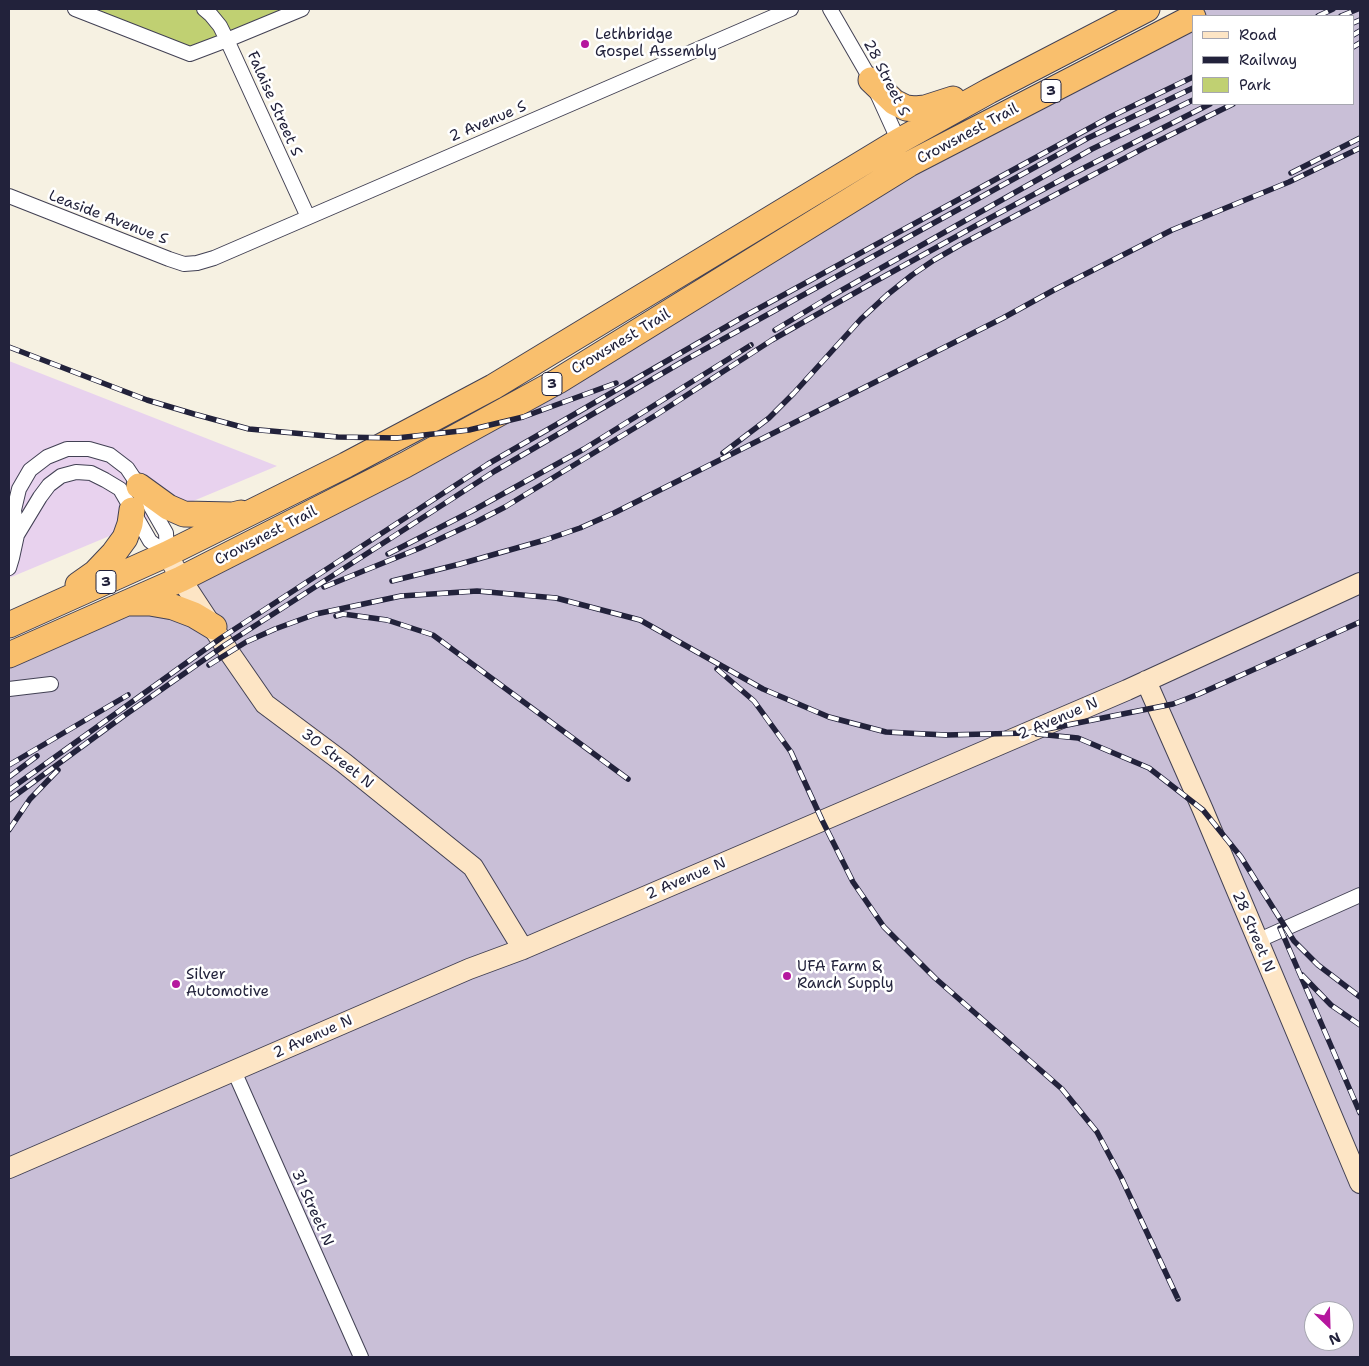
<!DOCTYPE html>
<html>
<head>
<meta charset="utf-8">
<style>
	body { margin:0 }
	#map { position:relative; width:1369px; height:1366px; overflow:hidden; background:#f6f1e2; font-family:"Shantell Sans",sans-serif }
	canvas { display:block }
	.frame { position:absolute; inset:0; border:10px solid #22223b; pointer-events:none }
	.legend { position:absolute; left:1192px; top:15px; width:162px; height:90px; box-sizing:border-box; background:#fff; border:1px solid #a7a7b1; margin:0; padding:6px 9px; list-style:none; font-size:15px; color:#22223b }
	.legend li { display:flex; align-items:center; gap:10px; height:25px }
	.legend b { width:25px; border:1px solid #a7a7b1 }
	.north { position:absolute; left:1304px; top:1301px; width:50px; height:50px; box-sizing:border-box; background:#fff; border:1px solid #a7a7b1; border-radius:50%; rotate:156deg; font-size:14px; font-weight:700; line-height:20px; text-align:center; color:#22223b }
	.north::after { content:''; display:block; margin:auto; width:18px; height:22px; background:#b5179e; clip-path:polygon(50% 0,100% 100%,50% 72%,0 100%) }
</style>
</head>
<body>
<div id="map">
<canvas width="1369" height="1366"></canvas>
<div class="frame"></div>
<ul class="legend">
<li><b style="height:6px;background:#fde5c5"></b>Road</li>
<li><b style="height:6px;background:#22223b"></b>Railway</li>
<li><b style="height:14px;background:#c0d072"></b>Park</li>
</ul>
<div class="north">N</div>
</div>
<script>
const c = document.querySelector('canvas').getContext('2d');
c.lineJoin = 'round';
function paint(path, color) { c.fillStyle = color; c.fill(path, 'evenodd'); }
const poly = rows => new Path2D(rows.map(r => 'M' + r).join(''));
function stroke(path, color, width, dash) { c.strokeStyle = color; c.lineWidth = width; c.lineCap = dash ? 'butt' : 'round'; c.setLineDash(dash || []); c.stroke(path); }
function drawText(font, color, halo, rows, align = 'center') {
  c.font = font + ' "Shantell Sans",sans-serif'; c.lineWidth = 5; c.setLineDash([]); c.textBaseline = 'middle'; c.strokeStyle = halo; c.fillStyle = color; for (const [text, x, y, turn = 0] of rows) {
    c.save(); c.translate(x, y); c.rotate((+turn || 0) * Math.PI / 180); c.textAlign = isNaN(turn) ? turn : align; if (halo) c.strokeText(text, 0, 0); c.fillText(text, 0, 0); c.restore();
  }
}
const built = poly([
	[9,361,277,466,9,578]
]);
const industrial = poly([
	[1208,9,1360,9,1360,1357,9,1357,9,655,405,465,909,164,1193,17,1193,104,1353,104,1353,16,1194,16],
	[1314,1311,1344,1311,1344,1341,1314,1341]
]);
const green = poly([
	[75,9,302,9,190,54]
]);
const street = poly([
	[75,9,190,54,227,40,302,9],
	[204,9,211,15,220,26,227,40,308,217],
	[830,9,871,80,901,146],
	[9,196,169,259,184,264,197,263,214,258,791,9],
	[17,535,14,510,19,489,30,470,47,457,67,449,89,449,110,455,127,468,139,486,166,533,167,554],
	[9,568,12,558,17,535,40,497,49,485,61,476,76,472,91,473,105,480,120,489,150,541,167,554],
	[9,689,51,684],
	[1257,941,1360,895],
	[234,1071,361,1357]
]);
const secondary = poly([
	[167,554,181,579,229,652,265,704,344,763,473,867,523,949],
	[1146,681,1203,810,1360,1183],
	[9,1168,469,969,523,949,1127,690,1360,583]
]);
const highway = poly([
	[871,80,894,102,906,108,915,109,925,108,953,99],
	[139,486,168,507,184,514,233,515,241,513],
	[78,585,95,573,114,553,125,538,130,524,132,510],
	[130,603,150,603,173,607,194,615,214,627],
	[9,625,167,554,346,465,493,387,899,141,989,91,1147,9],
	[9,655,181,579,405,465,558,381,909,164,1193,17]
]);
const rail = poly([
	[1318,16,1333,9],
	[1341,16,1358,9],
	[1353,23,1360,20],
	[1353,35,1360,31],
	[1353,47,1360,43],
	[1291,173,1360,138],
	[775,330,828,298,1092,149,1193,100],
	[9,347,147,400,194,414,249,429,338,437,397,438,469,430,523,417,616,383],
	[723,453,769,418,794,393,861,319,887,295,912,275,934,260,960,245,1144,148,1233,104],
	[388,554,472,511,584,449,751,345],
	[392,581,460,564,545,540,580,528,614,513,1003,318,1054,290,1172,230,1289,182,1360,148],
	[324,587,420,548,474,523,505,507,656,415,772,340,874,282,977,225,1070,175,1210,104],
	[336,616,343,614,387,620,433,635,628,779],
	[209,665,246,642,275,629,316,614,401,596,477,591,556,598,640,620,763,689,829,717,886,732,946,735,1027,733,1173,704,1199,694,1360,622],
	[717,669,754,701,791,752,822,820,853,882,884,927,935,978,1062,1089,1097,1132,1121,1177,1178,1299],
	[1037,734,1078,738,1149,768,1203,810,1241,857,1294,941,1318,965,1360,997],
	[9,765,128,695],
	[9,777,37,756],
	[9,790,221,638,488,464,743,317,1110,117,1193,77],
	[9,800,125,715,225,645,495,471,687,359,765,316,1088,138,1193,88],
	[9,830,30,799,58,770],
	[1280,928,1360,1113],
	[1302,975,1331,1005,1360,1025]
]);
const markers = [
	[585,44,5,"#b5179e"],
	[787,976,5,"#b5179e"],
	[176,984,5,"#b5179e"]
];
const shields = [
	[1051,91,20],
	[552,384,20],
	[106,582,20]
];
const shieldNames = [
	["3",1051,91],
	["3",552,384],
	["3",106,582]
];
const poiNames = [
	["Lethbridge",595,35],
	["Gospel Assembly",595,52],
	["UFA Farm &",797,967],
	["Ranch Supply",797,984],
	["Silver",186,975],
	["Automotive",186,992]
];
const streetNames = [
	["28 Street S",886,78,63],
	["Falaise Street S",274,104,66],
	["2 Avenue S",488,122,-23],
	["Crowsnest Trail",968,134,-28],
	["Leaside Avenue S",108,218,21],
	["Crowsnest Trail",621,342,-31],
	["Crowsnest Trail",266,536,-27],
	["2 Avenue N",1058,719,-23],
	["30 Street N",337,759,38],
	["2 Avenue N",686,879,-23],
	["28 Street N",1253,932,67],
	["2 Avenue N",313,1037,-24],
	["31 Street N",312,1208,66]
];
paint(built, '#e8d2ee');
paint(industrial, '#c9bfd7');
paint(green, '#c0d072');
stroke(street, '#424154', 16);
stroke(secondary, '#424154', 22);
stroke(highway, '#424154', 27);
stroke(street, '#fff', 14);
stroke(secondary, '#fde5c5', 20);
stroke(highway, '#f9bf6d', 25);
stroke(rail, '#22223b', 5.5);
stroke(rail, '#fff', 4, [11]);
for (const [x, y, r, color] of markers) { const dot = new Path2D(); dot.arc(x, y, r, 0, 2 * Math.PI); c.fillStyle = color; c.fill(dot); stroke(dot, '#fff', 2); }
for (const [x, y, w] of shields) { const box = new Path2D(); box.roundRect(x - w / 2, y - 11.5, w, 23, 4); c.fillStyle = '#fff'; c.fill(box); stroke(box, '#22223b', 1); }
drawText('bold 14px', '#22223b', null, shieldNames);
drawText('15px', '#22223b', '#fff', poiNames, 'left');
drawText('15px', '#22223b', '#fff', streetNames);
</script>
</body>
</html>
